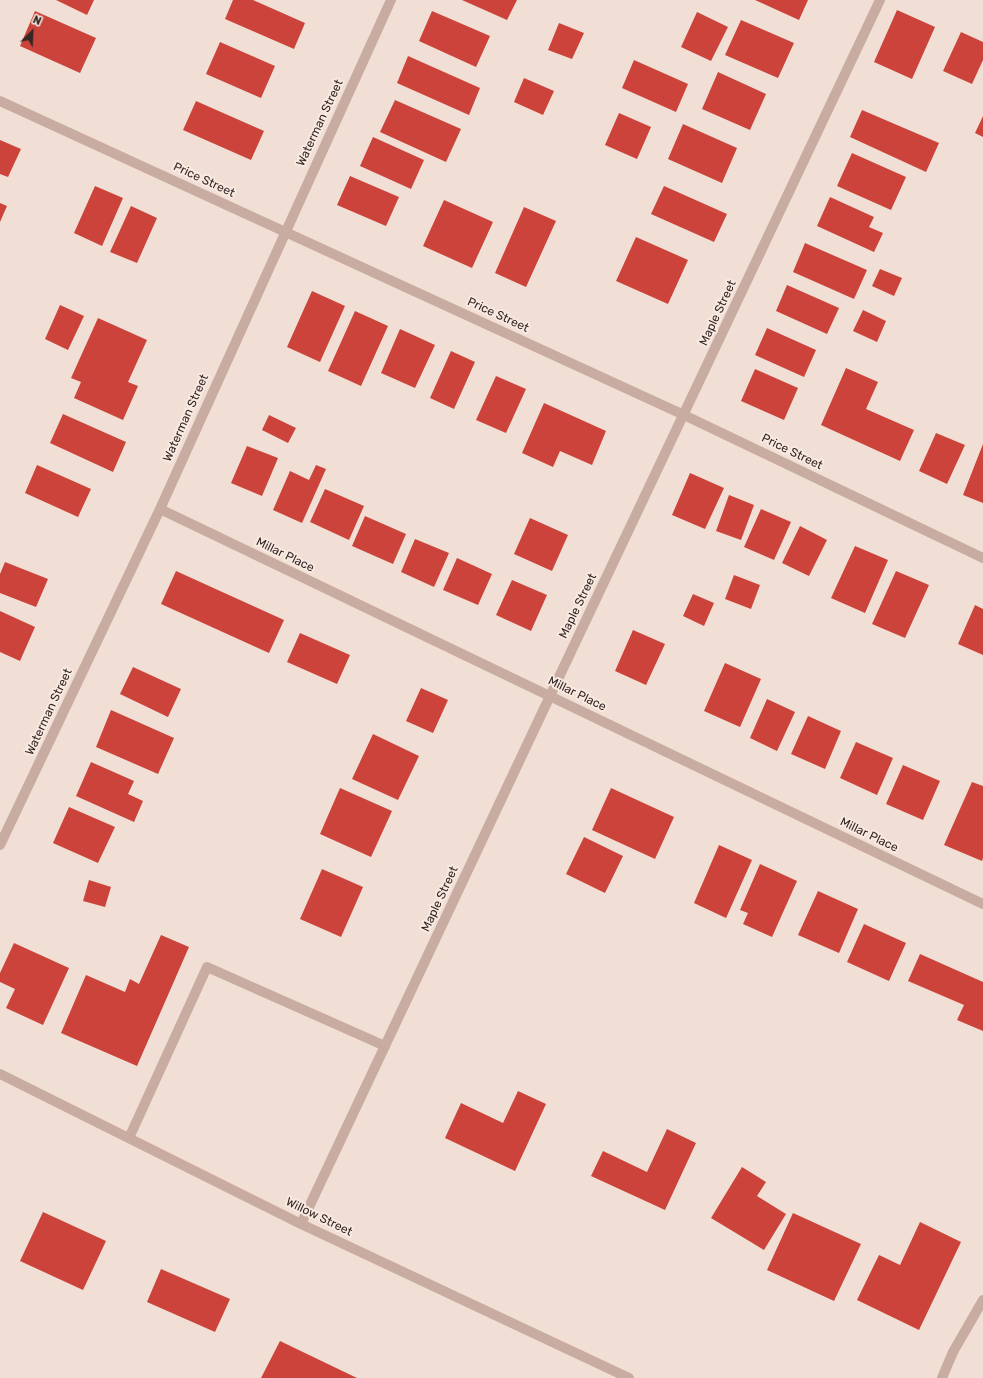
<!DOCTYPE html>
<html>
<head>
<meta charset="utf-8">
<style>
	body { margin:0 }
	#map { position:relative; width:983px; height:1378px; overflow:hidden; background:#f1dfd5; font-family:Rubik,sans-serif }
	canvas { display:block }
	.north { position:absolute; left:12px; top:12px; width:40px; height:40px; -webkit-text-stroke:3px #f9eae1; paint-order:stroke; rotate:24deg; font-size:11px; font-weight:700; line-height:16px; text-align:center; color:#332624 }
	.north::after { content:''; display:block; margin:auto; width:14px; height:18px; background:#332624; clip-path:polygon(50% 0,100% 100%,50% 72%,0 100%) }
</style>
</head>
<body>
<div id="map">
<canvas width="983" height="1378"></canvas>
<div class="north">N</div>
</div>
<script>
const c = document.querySelector('canvas').getContext('2d');
c.lineJoin = 'round';
function paint(path, color) { c.fillStyle = color; c.fill(path, 'evenodd'); }
const poly = rows => new Path2D(rows.map(r => 'M' + r).join(''));
function stroke(path, color, width, dash) { c.strokeStyle = color; c.lineWidth = width; c.lineCap = dash ? 'butt' : 'round'; c.setLineDash(dash || []); c.stroke(path); }
function drawText(font, color, halo, rows, align = 'center') {
  c.font = font + ' Rubik,sans-serif'; c.lineWidth = 4; c.setLineDash([]); c.textBaseline = 'middle'; c.strokeStyle = halo; c.fillStyle = color; for (const [text, x, y, turn = 0] of rows) {
    c.save(); c.translate(x, y); c.rotate((+turn || 0) * Math.PI / 180); c.textAlign = isNaN(turn) ? turn : align; if (halo) c.strokeText(text, 0, 0); c.fillText(text, 0, 0); c.restore();
  }
}
const building = poly([
	[56,0,94,0,87,15],
	[233,0,253,0,305,23,294,49,225,19],
	[462,0,517,0,507,20],
	[755,0,808,0,799,20],
	[897,10,935,27,912,79,874,62],
	[35,11,96,38,80,73,20,46],
	[432,11,490,36,476,67,419,41],
	[697,12,728,27,711,61,681,47],
	[741,20,794,43,778,78,725,55],
	[559,23,584,33,572,59,548,50],
	[961,32,983,42,983,60,972,84,943,71],
	[220,42,275,66,261,98,206,74],
	[408,56,480,88,469,115,397,83],
	[634,60,688,84,676,112,622,88],
	[718,72,766,94,750,130,702,109],
	[524,78,554,91,543,115,514,102],
	[395,100,461,129,446,162,380,132],
	[196,101,264,131,251,160,183,130],
	[862,110,939,143,926,172,850,137],
	[619,113,651,127,637,159,605,145],
	[983,116,983,137,975,133],
	[683,124,737,148,722,183,668,159],
	[373,137,424,160,411,189,360,166],
	[0,140,21,149,8,177,0,174],
	[852,153,906,177,891,210,837,186],
	[350,176,399,197,386,226,337,205],
	[95,186,123,198,102,246,74,233],
	[664,186,727,214,714,242,651,214],
	[830,197,874,217,869,227,883,233,874,252,817,226],
	[444,200,493,222,472,268,423,246],
	[0,203,7,206,0,222],
	[131,206,157,218,137,263,110,252],
	[524,207,556,221,526,287,495,273],
	[636,237,688,260,668,304,616,281],
	[805,243,867,270,854,299,793,272],
	[880,269,902,278,894,296,872,286],
	[787,285,839,308,827,334,776,311],
	[312,291,345,306,320,362,287,347],
	[60,305,84,316,68,350,45,339],
	[863,310,886,321,877,342,853,331],
	[355,311,388,326,361,386,328,371],
	[98,318,147,340,128,382,138,386,123,420,74,398,81,382,71,378],
	[767,328,816,350,804,377,755,355],
	[400,329,435,345,415,388,381,373],
	[451,351,475,362,454,409,430,398],
	[846,368,878,382,866,409,914,430,900,461,821,425],
	[755,369,798,388,784,420,741,401],
	[496,376,526,389,506,433,476,420],
	[544,403,606,431,592,465,560,451,553,467,522,453],
	[63,414,126,442,113,472,50,443],
	[269,415,296,428,288,443,262,430],
	[936,433,965,445,947,484,919,471],
	[983,444,983,503,963,495],
	[247,446,278,458,262,496,231,483],
	[37,465,91,489,78,517,25,493],
	[316,465,326,469,302,523,273,510,290,471,309,480],
	[690,473,724,488,705,529,672,515],
	[325,489,364,506,349,540,310,522],
	[729,495,754,505,741,540,716,531],
	[761,509,791,522,774,560,744,547],
	[365,516,406,534,393,564,352,546],
	[530,518,568,535,552,571,514,554],
	[800,526,827,540,809,576,782,563],
	[415,539,449,553,434,587,401,572],
	[855,546,888,560,865,613,831,598],
	[457,558,492,574,478,605,443,590],
	[5,562,48,579,36,607,0,593,0,574],
	[176,571,284,620,269,653,161,604],
	[896,571,929,585,905,638,872,624],
	[734,575,760,585,751,609,725,599],
	[512,580,547,595,531,631,496,615],
	[693,594,714,603,704,626,683,616],
	[975,605,983,609,983,655,958,644],
	[0,611,35,627,20,661,0,652],
	[633,630,665,644,646,685,615,671],
	[300,633,350,655,337,684,287,662],
	[725,663,761,679,740,727,704,711],
	[133,667,181,689,168,717,120,694],
	[421,688,448,700,433,733,406,721],
	[767,699,795,712,777,751,750,738],
	[111,710,174,738,158,774,96,747],
	[808,716,841,731,825,769,791,754],
	[373,734,419,756,398,800,352,779],
	[856,742,893,758,877,795,840,778],
	[91,762,134,781,128,794,143,801,134,822,76,796],
	[903,765,940,781,923,820,886,804],
	[972,782,983,786,983,858,982,861,944,845],
	[340,788,392,811,371,857,320,834],
	[611,788,674,817,655,859,592,830],
	[69,807,115,827,98,863,53,843],
	[584,837,623,856,605,893,566,874],
	[719,845,752,860,726,918,694,903],
	[760,864,797,881,772,937,743,924,748,913,740,910],
	[322,869,363,887,341,937,300,919],
	[89,880,111,887,105,907,83,901],
	[818,891,858,909,839,953,798,935],
	[864,924,906,943,889,981,847,962],
	[161,935,189,947,137,1066,61,1033,86,975,125,992,130,979,139,984],
	[14,943,69,968,43,1025,6,1008,15,989,0,982,0,973],
	[920,954,983,982,983,1031,957,1020,964,1005,908,981],
	[518,1091,546,1104,515,1171,445,1138,461,1103,503,1123],
	[667,1129,696,1143,665,1210,591,1176,603,1151,647,1172],
	[742,1167,766,1182,757,1196,786,1214,764,1250,711,1218],
	[43,1212,106,1241,83,1290,20,1261],
	[793,1213,861,1244,834,1301,767,1270],
	[920,1222,961,1242,919,1330,857,1300,879,1255,900,1265],
	[161,1269,230,1299,215,1332,147,1302],
	[280,1341,357,1378,261,1378]
]);
const service = poly([
	[129,1138,207,967,385,1046],
	[942,1378,953,1352,983,1300]
]);
const minor = poly([
	[0,101,684,415,983,558],
	[160,509,983,904],
	[0,845,160,509,391,0],
	[0,1074,301,1224,629,1378],
	[301,1224,550,696,880,0]
]);
const streetNames = [
	["Waterman Street",320,123,-65],
	["Price Street",204,180,25],
	["Maple Street",718,313,-65],
	["Price Street",498,315,25],
	["Waterman Street",186,418,-66],
	["Price Street",792,452,26],
	["Millar Place",285,555,26],
	["Maple Street",578,606,-64],
	["Millar Place",577,694,26],
	["Waterman Street",49,712,-65],
	["Millar Place",869,835,26],
	["Maple Street",440,899,-65],
	["Willow Street",319,1217,26]
];
paint(building, '#cb433a');
stroke(service, '#c9aca1', 10);
stroke(minor, '#c9aca1', 10);
drawText('12px', '#332624', '#f9eae1', streetNames);
</script>
</body>
</html>
